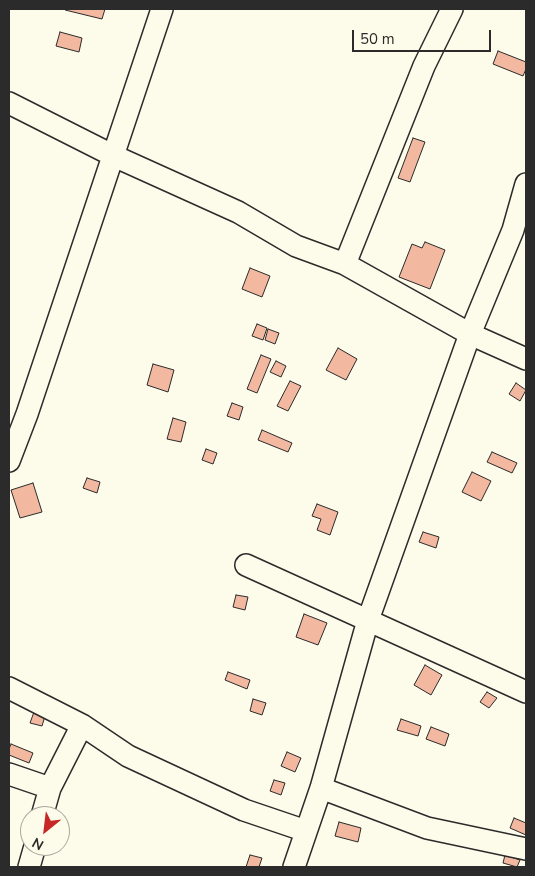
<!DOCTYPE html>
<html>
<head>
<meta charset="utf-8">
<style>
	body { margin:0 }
	#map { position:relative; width:535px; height:876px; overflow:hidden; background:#fdfbea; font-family:"Nunito Sans",sans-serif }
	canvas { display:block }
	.frame { position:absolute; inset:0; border:10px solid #2b2b2b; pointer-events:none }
	.north { position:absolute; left:20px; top:806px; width:50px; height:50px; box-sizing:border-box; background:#fdfbea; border:1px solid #a9a89e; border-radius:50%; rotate:209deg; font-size:14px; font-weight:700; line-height:20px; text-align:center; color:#2b2b2b }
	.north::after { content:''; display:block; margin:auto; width:18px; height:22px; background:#c62828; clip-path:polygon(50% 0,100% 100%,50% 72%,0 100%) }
	.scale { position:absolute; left:352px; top:30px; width:139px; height:22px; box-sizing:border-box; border:2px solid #2b2b2b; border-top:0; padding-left:6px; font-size:15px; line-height:18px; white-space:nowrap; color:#2b2b2b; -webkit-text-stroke:4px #fdfbea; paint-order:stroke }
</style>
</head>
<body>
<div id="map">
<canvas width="535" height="876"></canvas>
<div class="frame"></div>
<div class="north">N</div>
<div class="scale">50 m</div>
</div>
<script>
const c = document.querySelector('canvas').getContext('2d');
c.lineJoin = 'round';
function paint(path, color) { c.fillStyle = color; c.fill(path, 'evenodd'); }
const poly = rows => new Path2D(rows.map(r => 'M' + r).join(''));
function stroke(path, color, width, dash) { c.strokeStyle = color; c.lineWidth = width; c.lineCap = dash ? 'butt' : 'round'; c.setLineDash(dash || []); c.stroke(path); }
const building = poly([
	[66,9,105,9,102,19,65,10,66,9],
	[60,32,82,38,79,52,56,46,60,32],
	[498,51,526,62,526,69,523,76,493,64,498,51],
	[413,138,425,142,410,182,398,178,413,138],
	[425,242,445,250,430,289,399,277,412,244,422,248,425,242],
	[250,268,270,276,262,297,242,289,250,268],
	[257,324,267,328,263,340,252,336,257,324],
	[268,329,279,333,275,344,265,340,268,329],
	[338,348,357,359,346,380,326,370,338,348],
	[261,355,271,359,257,393,247,389,261,355],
	[276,361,286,366,281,377,270,372,276,361],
	[153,364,174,370,168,392,147,385,153,364],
	[290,381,301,386,288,411,277,406,290,381],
	[516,383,526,390,520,401,509,394,516,383],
	[232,403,243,407,239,420,227,416,232,403],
	[173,418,186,422,181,442,167,439,173,418],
	[262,430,292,443,288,452,258,440,262,430],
	[206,449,217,453,213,464,202,460,206,449],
	[492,452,517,463,512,473,487,462,492,452],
	[472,472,491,481,481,501,462,492,472,472],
	[87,478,100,482,97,493,83,488,87,478],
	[33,483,42,512,20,518,11,490,33,483],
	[317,504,338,512,330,535,317,530,321,519,312,516,317,504],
	[423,532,439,537,436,548,419,542,423,532],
	[236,595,248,597,245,610,233,607,236,595],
	[304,614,327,623,318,645,296,637,304,614],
	[425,665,442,675,431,695,414,685,425,665],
	[228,672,250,680,247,689,225,680,228,672],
	[487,692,497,698,489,708,480,702,487,692],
	[253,699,266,703,262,715,250,711,253,699],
	[34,712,45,716,42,726,30,723,34,712],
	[401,719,421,726,418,736,397,730,401,719],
	[431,727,449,734,445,746,426,739,431,727],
	[11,744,33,753,29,763,9,755,9,749,11,744],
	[287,752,301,758,295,772,281,766,287,752],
	[274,780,285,783,281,795,270,791,274,780],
	[514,818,526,823,526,835,510,828,514,818],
	[339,822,361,828,358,842,335,836,339,822],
	[250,855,262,858,259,867,246,867,250,855],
	[505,855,520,860,517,867,503,863,505,855]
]);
const minor = poly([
	[9,103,114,156,238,212,296,246,345,264,470,334,526,359],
	[345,264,424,66,452,9],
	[9,461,27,414,162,9],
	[246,565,526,692],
	[9,688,82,725,128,756,244,810,306,831],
	[9,774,50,788],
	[321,788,427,828,526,849],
	[42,816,50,788,82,725],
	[29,867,35,846],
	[294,867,321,788,368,620,470,334,513,230,526,184]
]);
paint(building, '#f2b8a0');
stroke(building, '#2b2b2b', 1);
stroke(minor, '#2b2b2b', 24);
stroke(minor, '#fdfbea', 21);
</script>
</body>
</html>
